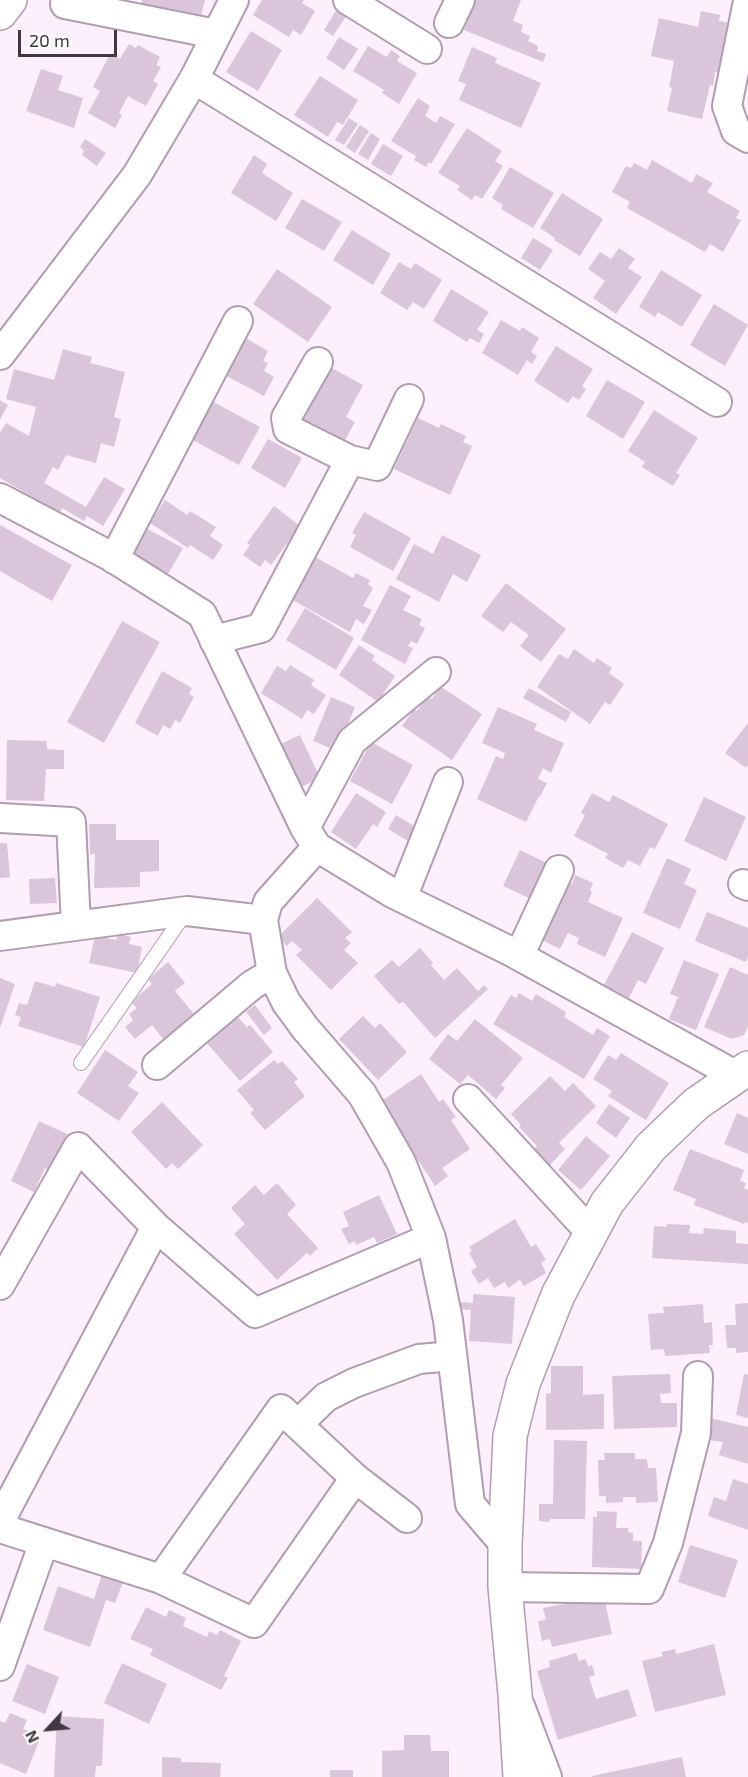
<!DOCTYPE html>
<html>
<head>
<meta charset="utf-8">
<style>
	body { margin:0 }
	#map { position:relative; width:748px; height:1777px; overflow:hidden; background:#fdeffc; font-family:"Exo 2",sans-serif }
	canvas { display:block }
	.north { position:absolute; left:18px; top:1699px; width:60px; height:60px; -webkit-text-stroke:4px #fff; paint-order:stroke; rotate:244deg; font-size:16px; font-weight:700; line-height:24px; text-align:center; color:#403840 }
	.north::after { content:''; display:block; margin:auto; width:21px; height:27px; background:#403840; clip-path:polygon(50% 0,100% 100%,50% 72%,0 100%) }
	.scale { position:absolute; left:18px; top:30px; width:99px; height:27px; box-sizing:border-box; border:3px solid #403840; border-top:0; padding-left:8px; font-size:18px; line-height:21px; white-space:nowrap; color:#403840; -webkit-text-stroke:4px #fff; paint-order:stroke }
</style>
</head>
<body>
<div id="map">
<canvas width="748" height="1777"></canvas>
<div class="north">N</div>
<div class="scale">20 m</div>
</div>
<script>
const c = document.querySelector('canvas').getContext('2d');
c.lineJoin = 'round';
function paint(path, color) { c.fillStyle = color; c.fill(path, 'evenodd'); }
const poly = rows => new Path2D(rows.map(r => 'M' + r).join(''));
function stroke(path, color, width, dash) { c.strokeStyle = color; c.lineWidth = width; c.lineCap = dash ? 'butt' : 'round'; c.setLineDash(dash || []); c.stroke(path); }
const building = poly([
	[142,0,205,0,200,19,146,10,148,5,141,4],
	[262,0,304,0,302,3,315,11,301,35,293,30,289,37,253,15],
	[476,0,521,0,513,21,523,25,521,32,530,36,528,41,538,46,537,51,546,54,543,62,464,30],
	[337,9,347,15,333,36,324,30],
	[701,11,720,15,719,21,731,23,721,74,715,72,713,86,710,85,702,119,667,111,672,88,669,87,674,61,651,56,659,18,698,27],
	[251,31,282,50,258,91,226,72],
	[339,37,358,49,344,70,326,58],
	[129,44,136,48,138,45,160,57,156,65,161,67,153,81,158,84,146,106,128,96,119,113,122,115,115,128,88,113,100,91,93,87,110,54,120,59],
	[368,46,387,57,391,50,400,56,397,61,417,73,399,104,382,93,384,90,353,71],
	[472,47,497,58,495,63,541,83,521,128,459,100,466,84,458,81],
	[41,69,63,76,58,90,83,98,74,128,26,111],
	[320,76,358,100,343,125,337,122,328,137,294,115],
	[418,98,430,106,425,116,436,123,440,116,455,124,431,164,429,162,426,167,414,160,416,156,391,141],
	[349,118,358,124,344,145,335,140],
	[360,125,369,131,355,153,346,147],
	[467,128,502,151,495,161,503,166,482,199,475,195,472,200,457,190,460,186,438,173],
	[371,133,380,139,368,160,358,154],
	[85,139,106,153,97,166,82,155,84,151,80,147],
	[383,144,403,156,391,176,371,164],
	[254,155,267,164,262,173,293,193,276,221,231,193],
	[652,160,692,183,696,174,713,183,707,192,740,211,736,218,741,220,723,252,710,244,705,252,627,208,630,202,612,192,626,166,631,168,634,163,647,170],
	[510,167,554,193,533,228,501,209,503,205,492,198],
	[562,193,603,219,580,256,554,240,555,238,540,228],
	[302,199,342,222,324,251,285,228],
	[352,230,391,254,373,285,333,260],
	[533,238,553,250,540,270,521,258],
	[619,248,635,259,628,268,642,277,616,314,593,298,605,281,588,269,600,252,611,259],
	[399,262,411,269,415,263,442,280,424,309,413,302,407,310,380,293],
	[277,269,332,307,308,342,253,304],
	[661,270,702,295,682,327,658,312,655,317,639,307],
	[451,289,489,312,477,330,484,334,479,343,470,338,467,342,433,321],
	[714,304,748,325,725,366,690,345],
	[501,320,520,331,522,327,539,338,531,352,537,356,532,364,527,360,518,375,482,353],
	[244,337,268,351,263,361,268,363,264,371,274,377,264,396,223,374],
	[556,346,593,369,582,386,586,389,579,400,573,396,568,403,534,381],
	[63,349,92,357,90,363,125,372,114,417,121,419,114,447,101,443,96,463,66,455,58,470,53,467,44,483,86,507,104,477,125,489,103,526,87,516,84,521,62,508,60,513,0,478,0,433,6,423,29,436,36,407,6,399,14,369,54,380],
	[330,367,363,385,346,417,355,422,344,442,302,419],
	[607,380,645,402,623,439,586,416],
	[208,399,260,427,239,465,187,437],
	[0,400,8,405,0,420],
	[654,410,698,438,676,473,680,475,673,486,642,467,645,462,628,451],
	[418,418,439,428,441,424,466,436,463,442,472,446,450,495,394,469],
	[268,439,302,458,285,488,251,468],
	[165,500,187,515,190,511,216,527,210,536,223,545,213,560,190,545,188,548,150,523],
	[274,506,300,526,271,565,265,560,260,567,243,555,250,545,247,543],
	[364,512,411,538,393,571,350,547,356,535,352,533],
	[0,525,72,565,52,601,0,571],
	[140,525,183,548,168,574,126,550],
	[442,535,481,555,467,582,453,574,439,602,396,579,414,544,433,554],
	[315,557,353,578,356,573,370,580,368,584,373,588,363,606,372,610,364,624,356,619,350,632,287,597,302,569,307,572],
	[506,583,566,629,541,662,520,646,529,635,511,622,503,632,481,616],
	[390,585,411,596,403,610,422,619,419,625,425,628,417,644,411,641,408,646,413,648,405,664,361,640],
	[305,608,354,638,336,670,286,640],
	[122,621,160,642,104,743,67,722],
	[359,645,375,656,372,660,395,676,378,702,339,675],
	[574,649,594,663,597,658,612,668,609,673,624,684,610,705,605,702,590,724,537,687,559,654,568,659],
	[290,665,314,680,311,685,326,695,314,714,307,710,302,719,261,693,277,666,286,671],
	[162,671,192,688,189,694,194,697,180,723,175,720,170,729,163,725,158,736,135,723],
	[440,686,482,714,452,760,402,726,414,709,417,711,427,696,432,699],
	[529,688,571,712,566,722,523,698],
	[331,697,355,707,337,751,313,741],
	[498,707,537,724,534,730,564,743,551,773,543,768,538,779,547,783,540,797,539,796,526,822,477,799,496,756,503,759,505,753,482,743],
	[748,723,748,765,746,768,725,753],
	[300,735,320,778,297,789,276,746],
	[7,740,47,741,47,749,64,750,64,769,46,769,44,801,6,800],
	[371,742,413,765,392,804,350,781],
	[356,793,386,812,377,827,373,824,356,849,331,832],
	[592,793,609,802,613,795,668,824,655,849,650,847,640,866,628,860,623,868,605,858,608,854,574,836,585,815,581,813],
	[704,797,746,817,726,861,684,841],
	[396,815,416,827,408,841,388,829],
	[89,824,116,824,116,840,159,840,159,871,140,872,140,887,94,888,95,854,90,854],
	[0,843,7,843,10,877,0,878],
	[520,850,549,864,533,900,503,886],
	[667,858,691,869,684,884,697,890,680,929,643,913],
	[575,875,593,883,590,890,592,892,588,902,623,918,605,957,577,944,579,938,568,933,560,949,540,939,567,881,572,884],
	[55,878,57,903,30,904,29,879],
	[317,898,352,932,345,938,351,943,344,950,358,963,331,990,296,955,302,950,292,941,287,946,278,937],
	[707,912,748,928,748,957,746,962,695,941],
	[632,932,664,948,646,984,638,980,629,998,604,985],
	[118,934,131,937,129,944,142,947,137,973,89,963,95,936,116,940],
	[420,948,433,963,431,965,444,980,457,968,478,991,484,985,488,989,435,1038,403,1002,399,1004,374,976,392,960,399,967],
	[684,960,719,974,696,1030,669,1019,678,997,670,994],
	[168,962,185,983,175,991,194,1014,164,1040,152,1025,135,1039,125,1027,133,1020,129,1014,137,1008,131,1002,152,984,148,979],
	[730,967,748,975,748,1026,744,1035,732,1039,704,1027],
	[0,978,15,984,0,1028],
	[35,981,55,987,56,983,100,997,84,1047,18,1026,21,1017,15,1015,19,1003,27,1005],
	[519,993,532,1001,536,994,566,1012,564,1017,593,1035,597,1028,610,1036,584,1079,493,1024,511,995,516,998],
	[255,1005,272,1028,264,1035,246,1012],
	[237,1016,247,1027,250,1025,273,1052,240,1081,206,1042],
	[363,1016,375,1028,380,1023,407,1052,378,1080,339,1039],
	[475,1019,523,1058,501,1085,505,1088,496,1099,468,1075,460,1084,429,1059,448,1034,457,1041],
	[105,1050,138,1072,128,1086,139,1093,119,1121,77,1093],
	[621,1053,669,1083,646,1120,608,1096,612,1091,593,1079,608,1055,616,1060],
	[274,1060,278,1064,282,1061,298,1079,294,1082,305,1096,265,1130,250,1113,254,1110,237,1090],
	[421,1074,439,1102,443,1099,456,1117,451,1120,470,1149,442,1168,448,1176,435,1186,383,1107,387,1105,383,1100],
	[550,1076,565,1091,573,1083,596,1106,559,1143,565,1149,550,1165,534,1149,537,1146,519,1127,521,1125,511,1114],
	[162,1102,203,1145,178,1169,172,1163,166,1169,131,1132],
	[609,1104,630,1118,616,1138,596,1123],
	[737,1113,748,1118,748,1154,724,1144],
	[39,1121,67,1134,50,1171,45,1168,34,1192,11,1181],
	[586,1136,610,1156,581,1190,558,1170],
	[690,1149,744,1170,740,1181,746,1183,744,1188,748,1190,748,1223,745,1222,744,1224,694,1205,696,1199,673,1190],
	[277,1183,296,1205,287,1214,318,1248,310,1256,307,1253,277,1280,234,1234,245,1224,231,1208,255,1185,264,1195],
	[379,1195,397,1234,377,1243,374,1237,356,1245,355,1241,349,1244,341,1229,349,1226,343,1212],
	[515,1219,531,1247,536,1244,546,1260,541,1263,546,1273,524,1286,520,1280,508,1288,505,1282,494,1288,488,1278,479,1284,471,1271,477,1267,469,1253,472,1251,469,1247],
	[667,1224,690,1225,689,1233,703,1234,704,1228,736,1231,736,1243,748,1244,748,1264,652,1258,654,1226,667,1227],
	[473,1294,515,1297,512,1344,469,1341,471,1310,460,1309,461,1302,473,1303],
	[748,1303,748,1352,736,1353,736,1348,727,1348,725,1325,736,1325,735,1304],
	[703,1304,704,1323,712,1322,713,1345,709,1345,710,1353,665,1356,664,1349,651,1350,648,1314,664,1313,663,1307],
	[551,1366,583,1366,583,1395,604,1394,604,1429,546,1430,546,1394,551,1393],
	[670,1374,671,1393,660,1394,661,1403,677,1403,677,1427,614,1429,612,1376],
	[744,1374,748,1375,748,1418,736,1415],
	[710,1418,748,1427,748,1464,719,1455,723,1442,708,1440],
	[554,1440,587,1441,585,1519,550,1519,549,1522,539,1521,539,1504,553,1504],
	[604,1453,635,1453,635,1459,647,1459,648,1468,656,1468,658,1502,636,1503,636,1497,623,1497,623,1502,606,1503,606,1496,599,1496,598,1460,605,1460],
	[733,1479,748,1484,748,1530,708,1516,714,1497,726,1501],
	[597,1511,617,1512,616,1528,628,1528,628,1532,633,1533,633,1541,642,1541,641,1569,592,1567,593,1517,597,1517],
	[690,1545,738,1560,725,1598,678,1582],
	[103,1571,124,1579,115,1603,106,1600,90,1647,43,1630,58,1586,94,1599],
	[563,1598,604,1598,612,1634,552,1647,550,1639,542,1641,538,1621,546,1620,543,1608,564,1604],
	[146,1607,166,1617,169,1610,186,1618,183,1626,207,1637,209,1631,217,1635,220,1630,241,1641,224,1676,228,1678,221,1690,150,1655,153,1649,130,1639],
	[714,1644,726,1695,655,1712,642,1661,663,1656,661,1652,675,1649,676,1654],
	[576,1653,579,1661,586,1659,588,1666,592,1665,595,1675,589,1677,596,1699,628,1689,637,1716,558,1740,537,1671,550,1667,549,1661],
	[122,1663,167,1684,149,1724,104,1703],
	[27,1664,59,1677,45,1714,12,1701],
	[10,1713,27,1720,23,1729,41,1736,26,1774,0,1763,0,1721,5,1723],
	[57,1716,104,1719,102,1766,96,1766,95,1777,54,1777],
	[404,1735,430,1735,431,1751,449,1751,449,1777,382,1777,382,1751,404,1750],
	[162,1757,181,1758,181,1762,221,1763,220,1777,162,1777],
	[682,1757,686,1777,592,1777,592,1776],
	[330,1770,353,1770,353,1777,330,1777]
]);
const service = poly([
	[81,1063,186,912]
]);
const minor = poly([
	[348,0,427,49],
	[748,1,727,106,736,131,748,138],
	[65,4,216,34],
	[449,23,460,0],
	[194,79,717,402],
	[0,355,137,175,194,79,234,0],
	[350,460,377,466,409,399],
	[0,498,110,556,202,614,305,828,317,847,394,894,512,952,737,1076],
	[114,559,238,321],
	[214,640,261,628,350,460,288,429,286,418,318,362],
	[0,818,71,822,76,925],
	[305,828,352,741,436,672],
	[317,847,268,902,263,920,272,973,286,1002,305,1028,362,1094,401,1162,431,1238,448,1320,470,1504,505,1545],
	[743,884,748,886],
	[402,898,448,782],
	[0,936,187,911,263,920],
	[519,956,559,870],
	[157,1065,252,985,272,973],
	[468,1099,591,1233],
	[0,1285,78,1147,156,1227,255,1313,431,1238],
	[298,1424,326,1397,354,1383,419,1359,452,1356],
	[0,1521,156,1227],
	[0,1528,161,1579,254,1623,355,1478],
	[161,1579,281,1409,355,1478,407,1518],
	[505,1587,649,1589,668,1543,696,1433,698,1376],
	[0,1666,44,1542],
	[520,1706,547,1777]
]);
const tertiary = poly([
	[520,1777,515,1694,505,1587,505,1545,510,1436,523,1384,558,1295,607,1203,651,1147,696,1104,748,1068]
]);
const secondary = poly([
	[0,13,10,0]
]);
paint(building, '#dac5da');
stroke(service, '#b19db1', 16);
stroke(minor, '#b19db1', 32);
stroke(tertiary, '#b19db1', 36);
stroke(secondary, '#b19db1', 36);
stroke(service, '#fff', 14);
stroke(minor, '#fff', 28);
stroke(tertiary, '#fff', 33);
stroke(secondary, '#fff', 33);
</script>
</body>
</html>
